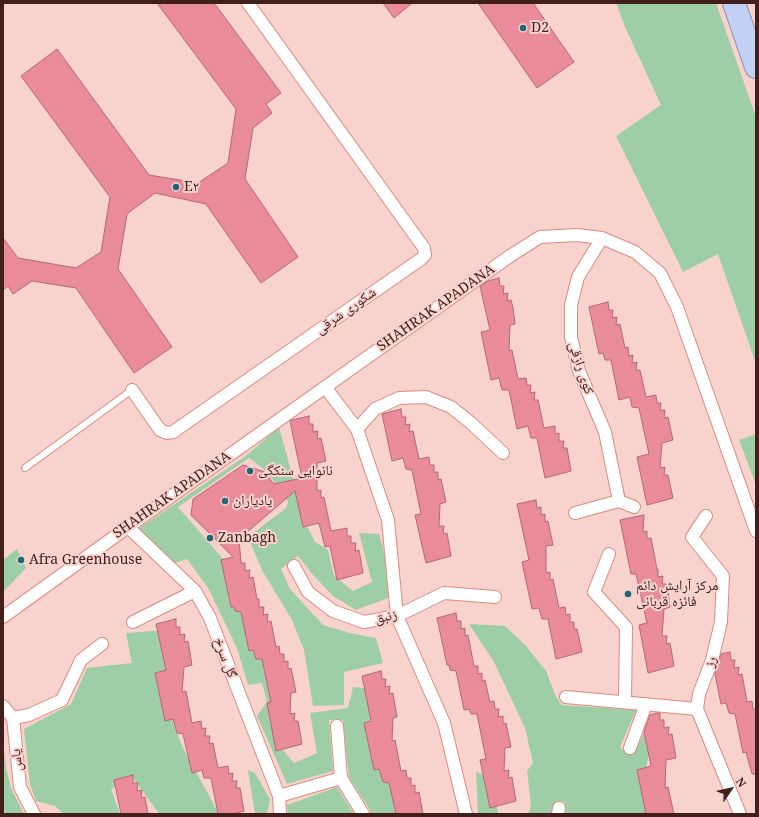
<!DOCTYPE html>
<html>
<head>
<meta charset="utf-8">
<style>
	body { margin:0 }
	#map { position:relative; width:759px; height:817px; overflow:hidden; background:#f8d3cd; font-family:"Noto Serif",serif }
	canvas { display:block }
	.frame { position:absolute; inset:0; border:4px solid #41201b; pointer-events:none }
	.north { position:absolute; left:711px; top:769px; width:40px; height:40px; -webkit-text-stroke:3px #f8d3cd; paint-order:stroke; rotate:56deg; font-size:11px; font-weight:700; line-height:16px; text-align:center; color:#41201b }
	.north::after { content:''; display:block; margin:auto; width:14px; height:18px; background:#41201b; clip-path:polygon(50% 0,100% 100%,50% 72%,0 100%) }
</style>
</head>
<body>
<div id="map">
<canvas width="759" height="817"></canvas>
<div class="frame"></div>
<div class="north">N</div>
</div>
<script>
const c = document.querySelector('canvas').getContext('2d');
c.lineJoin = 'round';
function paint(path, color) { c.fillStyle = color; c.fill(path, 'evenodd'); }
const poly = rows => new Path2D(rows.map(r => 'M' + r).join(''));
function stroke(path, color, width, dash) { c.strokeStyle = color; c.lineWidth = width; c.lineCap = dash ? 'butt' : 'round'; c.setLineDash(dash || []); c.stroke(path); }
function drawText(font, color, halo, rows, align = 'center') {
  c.font = font + ' "Noto Serif","Noto Naskh Arabic",serif'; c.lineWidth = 4; c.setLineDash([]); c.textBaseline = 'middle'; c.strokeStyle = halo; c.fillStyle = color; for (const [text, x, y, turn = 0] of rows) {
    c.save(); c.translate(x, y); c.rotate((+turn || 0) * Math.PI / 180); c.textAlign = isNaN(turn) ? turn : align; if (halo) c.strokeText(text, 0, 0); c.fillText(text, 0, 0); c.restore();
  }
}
const green = poly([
	[616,3,716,3,756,117,756,364,718,254,683,272,616,136,661,105,626,29],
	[279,427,305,522,315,542,328,550,334,576,353,591,372,582,359,533,379,534,387,563,388,598,356,610,333,596,314,576,298,556,281,569,290,589,323,625,350,633,376,638,383,663,344,672,344,705,313,706,304,650,292,620,262,570,248,537,286,508,288,502,286,497,266,471,249,458,178,507,223,559,232,594,274,673,282,749,294,763,317,753,310,713,348,708,353,687,374,689,368,737,381,763,393,796,407,814,370,814,370,810,349,777,343,720,329,720,333,771,287,784,257,716,267,702,262,683,248,685,237,648,208,588,187,559,175,563,138,529,247,455],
	[756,434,756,485,739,440],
	[17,549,26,568,3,592,3,560],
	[469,624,505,626,526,646,546,671,556,697,562,705,636,710,620,747,627,754,636,750,649,722,651,743,645,774,659,814,564,814,565,802,556,801,551,814,528,814,531,805,527,771,533,763,525,728,494,662],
	[165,630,169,712,182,746,219,814,159,814,152,804,132,777,111,789,120,814,63,814,55,806,36,801,30,784,24,729,71,704,87,668,132,663,126,633],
	[3,742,6,768,11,788,24,814,5,814,3,804],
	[248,770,255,773,270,799,267,814,255,814],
	[476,772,491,777,498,813,500,814,478,814],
	[337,787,354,814,288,814,287,805]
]);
const building = poly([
	[157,3,214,3,281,93,266,104,272,113,253,128,245,179,298,257,261,283,206,204,155,193,127,214,118,269,172,347,134,373,76,288,32,281,13,294,8,286,3,290,3,238,18,258,76,268,101,252,110,197,21,76,57,49,149,175,198,183,228,163,236,109,157,3],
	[383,3,412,3,394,18,383,3],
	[478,3,533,3,574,62,537,88,478,3],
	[499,278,500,286,504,286,503,294,508,293,507,301,511,300,513,308,515,324,510,325,509,351,512,350,518,379,526,378,527,385,531,385,530,393,535,392,534,400,538,400,544,428,555,426,555,434,559,433,559,441,564,441,563,448,567,448,571,471,545,478,537,438,531,438,528,426,517,429,509,390,502,390,499,378,491,380,481,332,490,330,480,286,488,281,499,278],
	[608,302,609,310,613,310,612,318,617,317,616,325,620,324,625,348,628,347,629,356,633,355,632,363,637,362,636,370,640,370,646,397,656,395,657,403,661,403,660,410,665,410,664,418,668,417,673,440,662,443,660,468,665,467,664,475,668,475,673,498,647,505,637,457,649,454,639,408,632,407,630,397,619,400,611,360,605,360,603,353,599,354,589,307,608,302],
	[401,409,402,417,406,417,405,425,410,424,409,432,413,431,419,459,429,457,430,465,434,465,434,472,438,472,438,480,441,479,446,502,440,504,439,526,444,526,443,534,447,533,451,556,426,563,415,515,421,514,412,470,406,469,403,458,392,461,382,414,401,409],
	[309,416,309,424,313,424,313,432,318,431,317,439,321,438,326,461,317,463,317,491,321,490,321,498,324,497,331,531,347,528,347,536,351,536,351,543,356,543,355,551,359,550,363,573,337,580,330,546,325,547,319,523,303,527,295,491,239,539,241,563,245,563,245,571,250,570,249,578,253,577,257,599,259,599,259,607,264,607,263,615,268,614,267,622,271,621,276,647,279,646,280,654,284,654,284,662,288,661,288,669,291,668,296,692,291,693,290,714,295,713,294,721,298,721,302,744,276,751,267,703,271,702,262,659,256,659,253,650,249,651,241,612,235,611,234,607,231,607,221,560,233,557,191,515,193,499,243,465,265,472,274,484,302,478,290,421,292,420,309,416],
	[536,500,537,508,541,507,541,515,545,514,545,522,548,521,553,545,546,546,546,573,550,572,550,580,553,579,559,608,565,607,566,615,570,614,570,622,574,622,574,629,577,629,582,652,556,659,548,619,542,619,539,608,532,609,522,562,529,560,517,504,536,500],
	[644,515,643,532,647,531,647,539,651,538,657,569,658,569,658,577,663,576,662,584,666,584,668,592,670,607,664,609,662,636,667,636,666,644,670,643,674,666,648,673,639,625,647,623,636,574,631,574,620,520,644,515],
	[456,613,457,621,461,621,461,629,465,628,465,636,468,635,474,666,478,666,478,674,482,673,482,681,485,680,490,702,494,701,495,709,499,709,498,717,503,716,503,724,506,723,511,747,505,748,504,771,509,770,508,778,512,777,516,801,490,808,480,760,486,759,477,714,471,714,469,709,464,710,456,671,450,670,449,665,447,665,437,618,456,613],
	[176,619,176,627,180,627,180,635,185,634,184,642,188,641,192,665,184,667,182,692,186,691,192,723,201,721,202,729,206,728,205,736,210,736,209,744,213,743,218,768,228,766,229,774,233,773,232,781,237,781,236,788,240,788,244,811,233,814,218,814,211,778,204,778,202,770,192,773,183,734,177,733,173,719,165,721,155,673,166,670,156,624,176,619],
	[730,652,731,660,735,660,734,668,739,667,738,675,742,674,747,702,752,701,753,709,756,709,756,774,752,774,746,752,743,753,735,714,729,713,726,703,721,704,715,674,721,654,730,652],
	[381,671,382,679,386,679,385,687,390,686,389,694,393,693,397,717,393,718,392,741,395,740,401,771,406,770,407,778,411,778,411,786,415,785,415,793,419,792,423,814,396,814,389,783,383,782,379,769,374,770,364,723,371,721,362,676,381,671],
	[657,713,660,713,660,720,664,720,664,728,669,727,668,735,672,734,676,758,666,760,665,788,668,787,674,814,646,814,637,770,651,766,644,732,650,715,657,713],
	[133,775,133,783,138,783,137,791,142,790,141,798,145,797,148,814,121,814,114,780,133,775]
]);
const lane = poly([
	[25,468,132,390]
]);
const street = poly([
	[602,238,578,277,571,305,571,337,579,371,605,432,619,501],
	[325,387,357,429],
	[132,390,160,430,167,433,173,432,421,259,425,255,424,248,248,3],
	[575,513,619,501,634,507],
	[706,516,692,537,723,576,721,622,712,660,699,694,697,709,740,814],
	[128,527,195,591,210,618,279,796,280,814],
	[609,554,594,592,626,627,625,702],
	[294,566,308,592,333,611,364,622,397,616,444,593,495,597],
	[3,617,128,527,510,256,540,237,577,235,602,238,635,252,660,273,677,307,756,531],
	[133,622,195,591],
	[566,697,697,709],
	[3,706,13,718,20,787,34,814],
	[13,718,29,715,62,700,81,660,102,644],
	[337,726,341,778,363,814],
	[630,748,646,704],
	[279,796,341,778],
	[466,814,444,723,397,616,388,520,357,429,375,409,399,398,426,397,451,407,471,423,503,453],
	[558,814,559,808]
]);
const highway = poly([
	[734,3,756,67]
]);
const markers = [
	[523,28,4,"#1e6873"],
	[176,187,4,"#1e6873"],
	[250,471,4,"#1e6873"],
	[225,501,4,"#1e6873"],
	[210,538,4,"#1e6873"],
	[21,560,4,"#1e6873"],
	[628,594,4,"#1e6873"]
];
const poiNames = [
	["D2",531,28],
	["E۲",184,187],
	["نانوایی سنکگی",258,471],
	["یادیاران",233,501],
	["Zanbagh",218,538],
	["Afra Greenhouse",29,560],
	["مرکز آرایش دائم",636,586],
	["فائزه قربانی",636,602]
];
const streetNames = [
	["SHAHRAK APADANA",436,308,-35],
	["شکوری شرقی",346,311,-35],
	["کوی رازقی",581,368,72],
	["SHAHRAK APADANA",172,495,-35],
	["زنبق",386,617,-13],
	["گل سرخ",225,658,69],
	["رز",711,662,-73],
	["یاس",17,760,-96]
];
paint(green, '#9ecea6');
paint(building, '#e98b9b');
stroke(building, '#b76674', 1);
stroke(lane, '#de8a7d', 8);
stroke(street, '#de8a7d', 14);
stroke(highway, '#9692a9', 24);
stroke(lane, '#fff', 6);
stroke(street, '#fff', 12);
stroke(highway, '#c3d0f6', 22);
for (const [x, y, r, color] of markers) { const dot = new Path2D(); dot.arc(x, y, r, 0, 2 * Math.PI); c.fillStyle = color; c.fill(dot); stroke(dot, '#f8d3cd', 1.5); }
drawText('14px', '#41201b', '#f8d3cd', poiNames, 'left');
drawText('14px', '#41201b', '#f8d3cd', streetNames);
</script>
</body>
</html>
